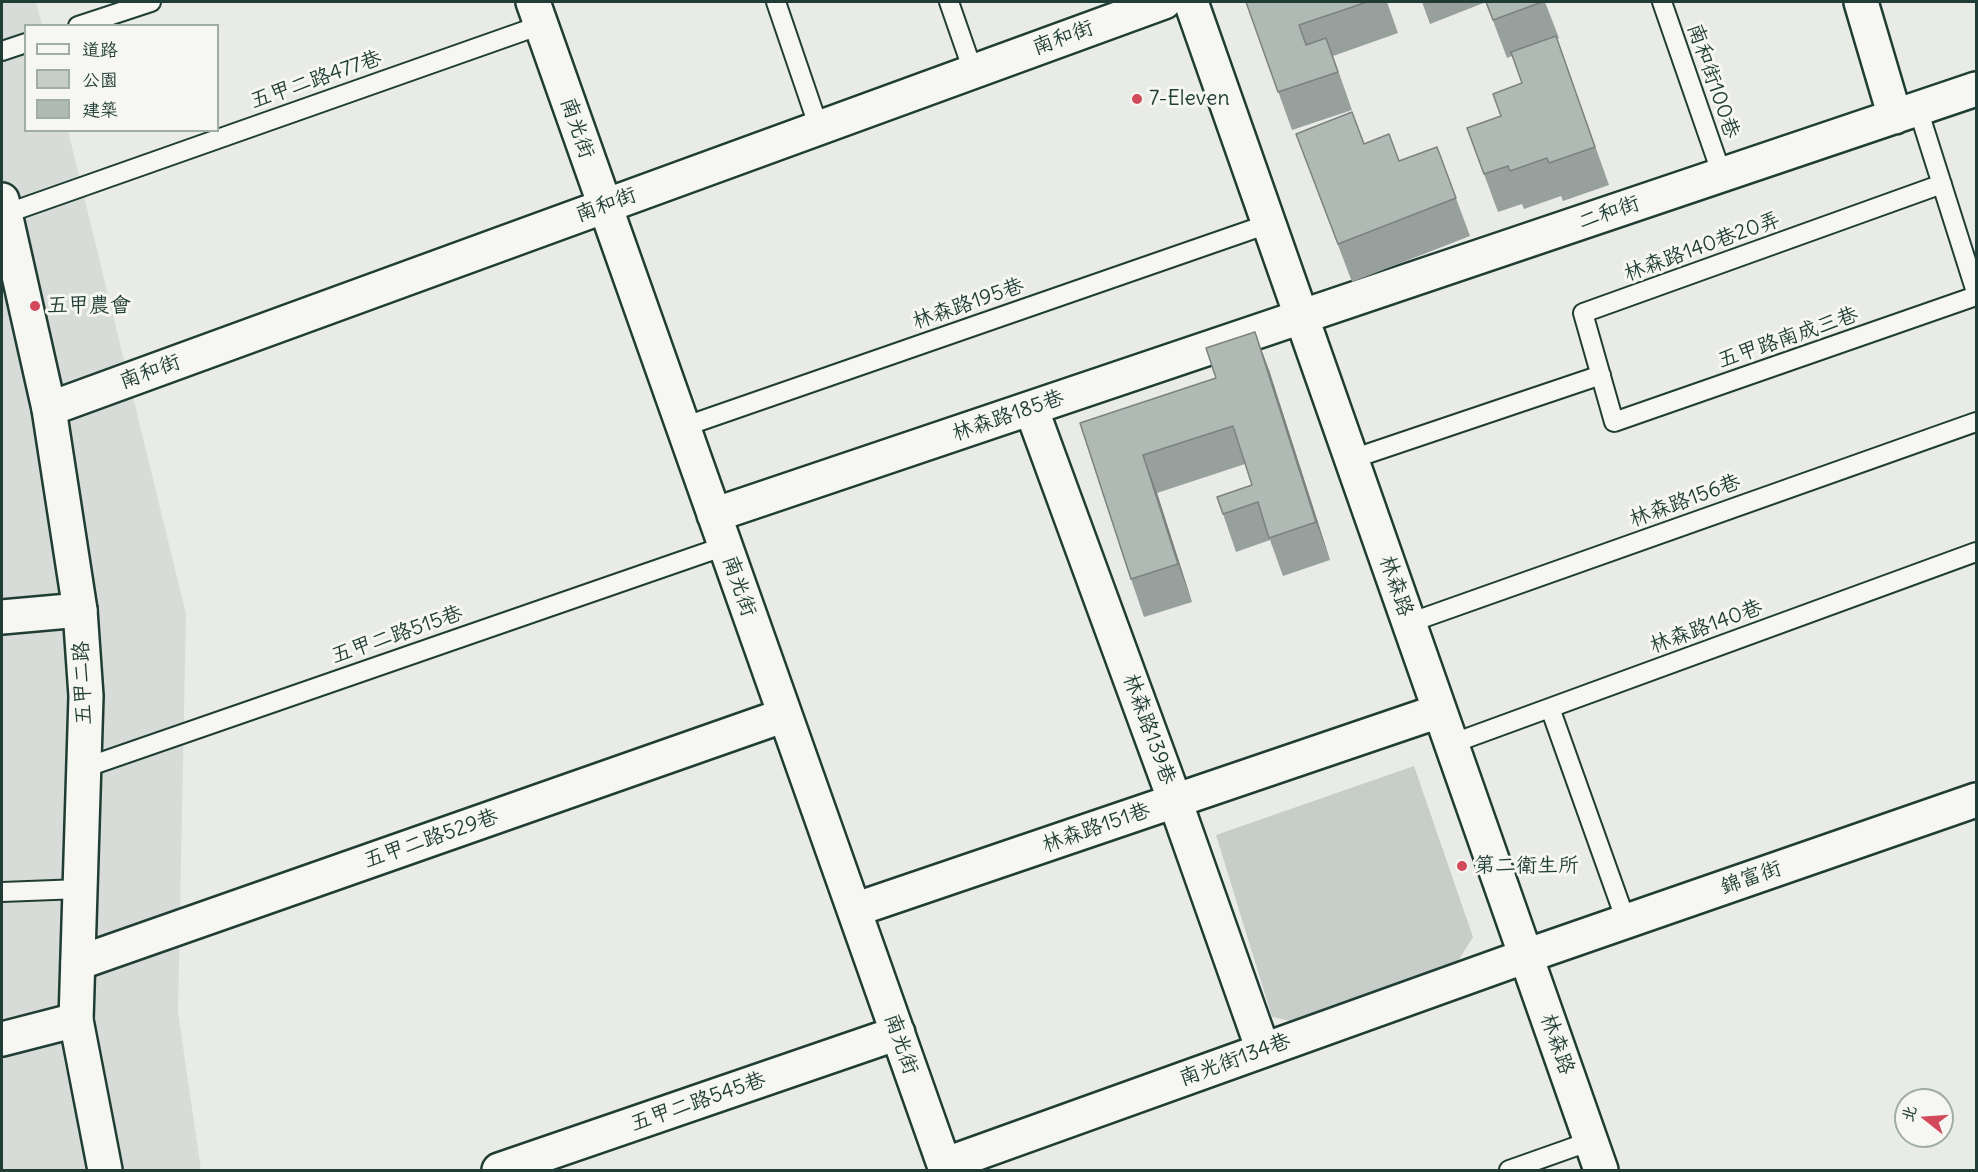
<!DOCTYPE html>
<html>
<head>
<meta charset="utf-8">
<style>
	body { margin:0 }
	#map { position:relative; width:1978px; height:1172px; overflow:hidden; background:#e9ebe7; font-family:Delius,"LXGW WenKai TC",sans-serif }
	canvas { display:block }
	.frame { position:absolute; inset:0; border:3px solid #1f3d34; pointer-events:none }
	.legend { position:absolute; left:24px; top:24px; width:195px; height:108px; box-sizing:border-box; background:#f6f6f2; border:2px solid #a0aca6; margin:0; padding:8px 10px; list-style:none; font-size:18px; color:#1f3d34 }
	.legend li { display:flex; align-items:center; gap:12px; height:30px }
	.legend b { width:30px; border:2px solid #a0aca6 }
	.north { position:absolute; left:1894px; top:1088px; width:60px; height:60px; box-sizing:border-box; background:#f6f6f2; border:2px solid #a0aca6; border-radius:50%; rotate:287deg; font-size:16px; font-weight:700; line-height:24px; text-align:center; color:#1f3d34 }
	.north::after { content:''; display:block; margin:auto; width:21px; height:27px; background:#d1495b; clip-path:polygon(50% 0,100% 100%,50% 72%,0 100%) }
</style>
</head>
<body>
<div id="map">
<canvas width="1978" height="1172"></canvas>
<div class="frame"></div>
<ul class="legend">
<li><b style="height:8px;background:#f6f6f2"></b>道路</li>
<li><b style="height:16px;background:#c7cec9"></b>公園</li>
<li><b style="height:16px;background:#b0bab5"></b>建築</li>
</ul>
<div class="north">北</div>
</div>
<script>
const c = document.querySelector('canvas').getContext('2d');
c.lineJoin = 'round';
function paint(path, color) { c.fillStyle = color; c.fill(path, 'evenodd'); }
const poly = rows => new Path2D(rows.map(r => 'M' + r).join(''));
function stroke(path, color, width, dash) { c.strokeStyle = color; c.lineWidth = width; c.lineCap = dash ? 'butt' : 'round'; c.setLineDash(dash || []); c.stroke(path); }
function drawText(font, color, halo, rows, align = 'center') {
  c.font = font + ' Delius,"LXGW WenKai TC",sans-serif'; c.lineWidth = 6; c.setLineDash([]); c.textBaseline = 'middle'; c.strokeStyle = halo; c.fillStyle = color; for (const [text, x, y, turn = 0] of rows) {
    c.save(); c.translate(x, y); c.rotate((+turn || 0) * Math.PI / 180); c.textAlign = isNaN(turn) ? turn : align; if (halo) c.strokeText(text, 0, 0); c.fillText(text, 0, 0); c.restore();
  }
}
const built = poly([
	[2,2,36,2,42,25,26,26,26,130,68,131,186,614,178,1012,201,1170,2,1170]
]);
const green = poly([
	[1414,766,1473,937,1458,961,1295,1022,1272,1017,1216,835]
]);
const service = poly([
	[776,2,819,128],
	[949,2,973,71],
	[1662,2,1722,175],
	[78,26,151,2],
	[2,51,26,43],
	[1918,109,1976,292],
	[1942,184,1583,313,1614,422,1976,296],
	[5,214,541,25],
	[683,427,1268,224],
	[1352,459,1601,375],
	[1409,623,1976,422],
	[1550,708,1626,921],
	[1451,744,1976,552],
	[84,768,725,546],
	[2,892,80,889],
	[1509,1170,1591,1141]
]);
const minor = poly([
	[533,2,946,1170],
	[1191,2,1601,1170],
	[1861,2,1895,117],
	[1031,408,1175,801,1263,1050],
	[49,409,1164,2],
	[714,515,1976,89],
	[2,617,80,610],
	[854,910,1439,711],
	[78,963,785,715],
	[2,1039,76,1020],
	[944,1165,1526,956,1976,800],
	[499,1170,898,1033]
]);
const secondary = poly([
	[2,200,49,409,80,610,86,696,76,1020,105,1170]
]);
const wall = poly([
	[1246,2,1387,2,1398,33,1333,56,1352,110,1292,130],
	[1422,2,1545,2,1559,38,1557,39,1609,185,1563,201,1561,196,1524,209,1522,204,1498,212,1467,128,1501,116,1522,83,1512,56,1507,58,1486,2,1430,24],
	[1296,134,1364,144,1399,161,1437,147,1470,236,1352,282],
	[1269,370,1330,560,1283,576,1270,540,1236,552,1223,514,1252,485,1245,464,1157,493,1192,602,1144,617,1131,579,1080,423,1216,378]
]);
const shadedWall = poly([
	[1255,332,1269,370,1330,560,1316,522],
	[1143,455,1157,493,1192,602,1178,564]
]);
const building = poly([
	[1246,2,1367,2,1299,25,1306,45,1326,38,1338,72,1278,92,1246,2],
	[1486,2,1542,2,1493,20,1486,2],
	[1556,36,1595,147,1549,163,1547,158,1510,171,1508,166,1484,174,1467,128,1501,116,1493,94,1522,83,1511,52,1556,36],
	[1352,112,1364,144,1389,134,1399,161,1437,147,1456,198,1338,244,1296,134,1352,112],
	[1255,332,1316,522,1269,538,1258,502,1223,514,1217,497,1252,485,1233,426,1143,455,1178,564,1131,579,1080,423,1216,378,1206,348,1255,332]
]);
const markers = [
	[1137,99,6,"#d1495b"],
	[35,306,6,"#d1495b"],
	[1462,866,6,"#d1495b"]
];
const streetNames = [
	["南和街",1063,38,-20],
	["五甲二路477巷",316,80,-19],
	["南和街100巷",1713,81,71],
	["南光街",577,128,71],
	["南和街",606,205,-20],
	["二和街",1609,213,-19],
	["林森路140巷20弄",1702,247,-20],
	["林森路195巷",968,304,-19],
	["五甲路南成三巷",1788,338,-19],
	["南和街",150,372,-20],
	["林森路185巷",1008,416,-19],
	["林森路156巷",1685,501,-20],
	["南光街",739,586,71],
	["林森路",1396,586,71],
	["林森路140巷",1706,627,-20],
	["五甲二路515巷",397,635,-19],
	["五甲二路",83,683,-92],
	["林森路139巷",1149,729,70],
	["林森路151巷",1096,828,-19],
	["五甲二路529巷",431,839,-19],
	["錦富街",1751,878,-19],
	["南光街",901,1044,71],
	["林森路",1557,1044,71],
	["南光街134巷",1235,1060,-20],
	["五甲二路545巷",698,1102,-19]
];
const poiNames = [
	["7-Eleven",1149,99],
	["五甲農會",47,306],
	["第二衛生所",1474,866]
];
paint(built, '#d8dcd8');
paint(green, '#c7cec9');
stroke(service, '#1f3d34', 22);
stroke(minor, '#1f3d34', 38);
stroke(secondary, '#1f3d34', 38);
stroke(service, '#f6f6f2', 18);
stroke(minor, '#f6f6f2', 33);
stroke(secondary, '#f6f6f2', 33);
paint(wall, '#97a09c');
paint(shadedWall, '#7b827f');
paint(building, '#b0bab5');
stroke(building, '#7b827f', 1.5);
for (const [x, y, r, color] of markers) { const dot = new Path2D(); dot.arc(x, y, r, 0, 2 * Math.PI); c.fillStyle = color; c.fill(dot); stroke(dot, '#f6f6f2', 2); }
drawText('21px', '#1f3d34', '#f6f6f2', streetNames);
drawText('21px', '#1f3d34', '#f6f6f2', poiNames, 'left');
</script>
</body>
</html>
